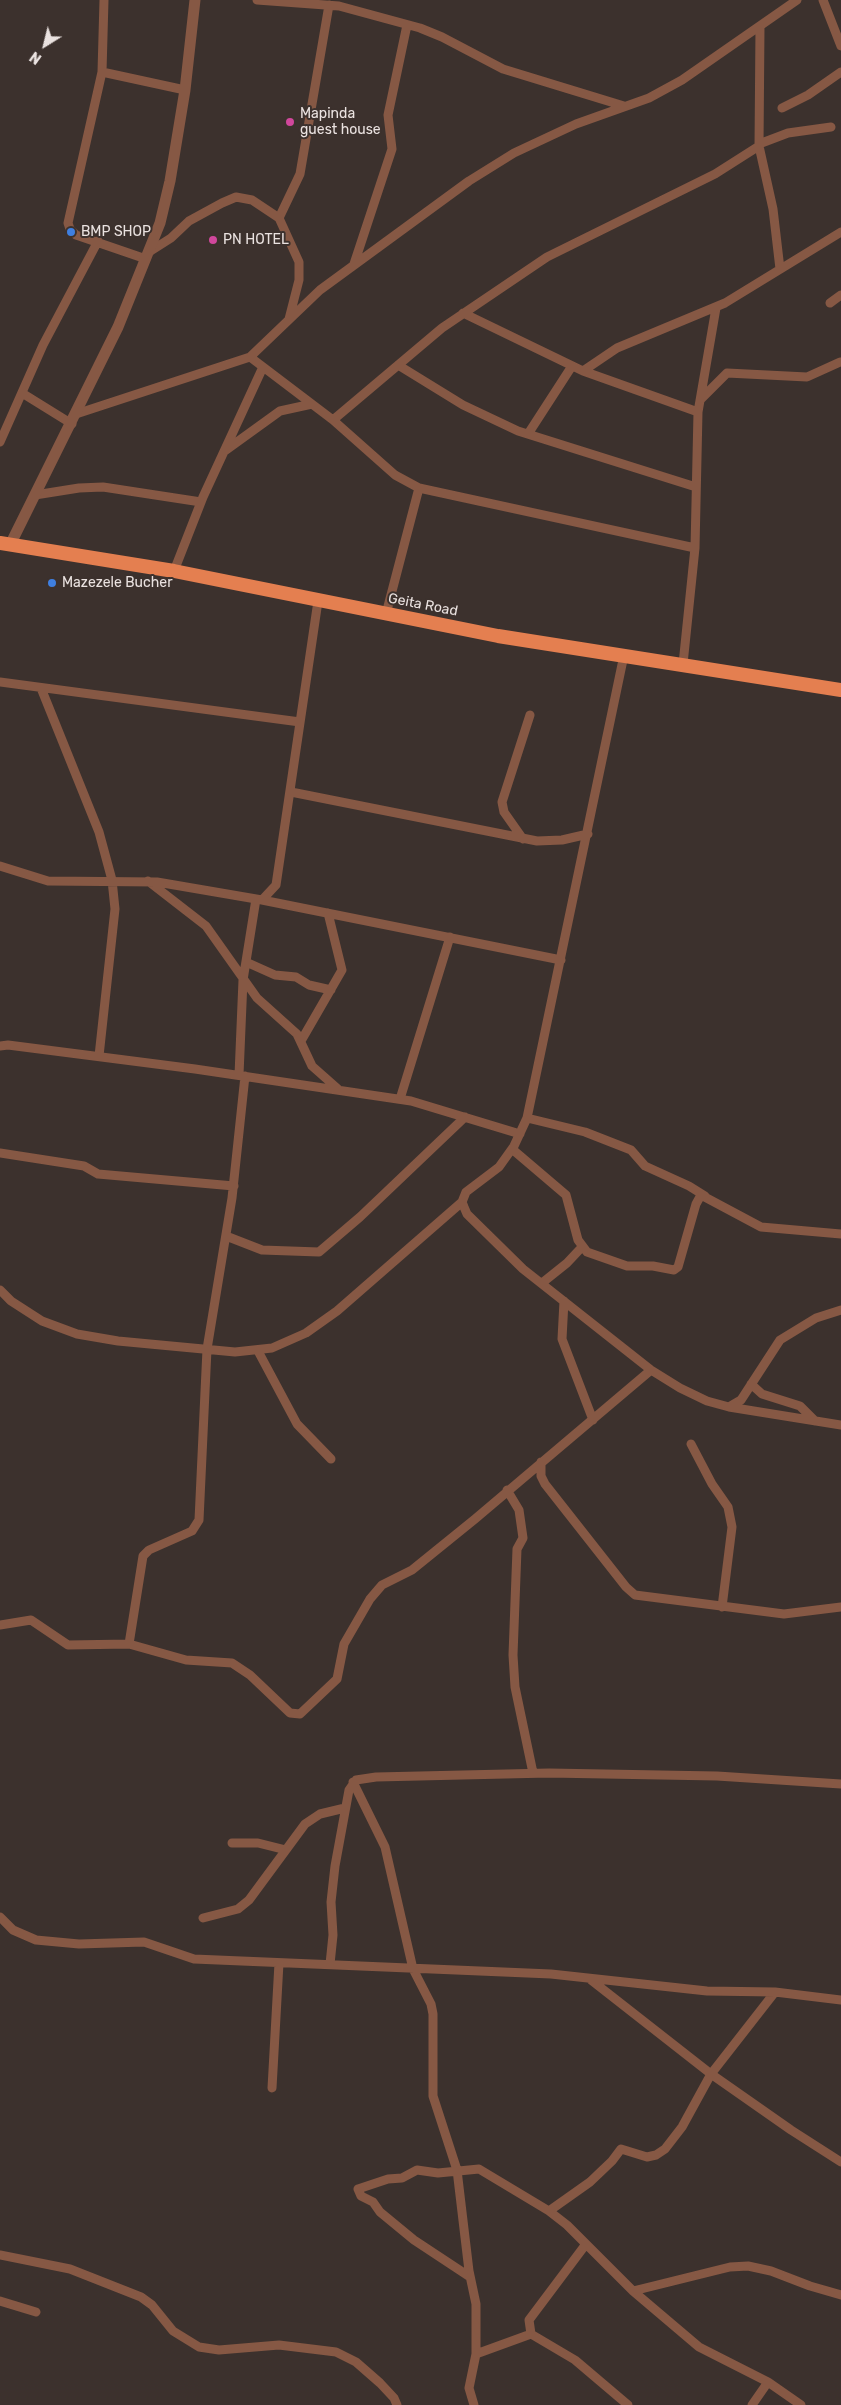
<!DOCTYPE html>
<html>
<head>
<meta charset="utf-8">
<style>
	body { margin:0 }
	#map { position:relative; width:841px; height:2405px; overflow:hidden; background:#3c312d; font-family:Rubik,sans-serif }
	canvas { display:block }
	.north { position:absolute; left:20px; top:20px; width:50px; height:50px; -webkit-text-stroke:4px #3c312d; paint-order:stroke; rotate:216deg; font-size:14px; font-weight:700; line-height:20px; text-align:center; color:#eae2e0 }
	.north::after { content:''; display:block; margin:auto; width:18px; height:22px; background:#eae2e0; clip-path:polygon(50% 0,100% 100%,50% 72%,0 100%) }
</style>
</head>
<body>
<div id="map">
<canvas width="841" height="2405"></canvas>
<div class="north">N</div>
</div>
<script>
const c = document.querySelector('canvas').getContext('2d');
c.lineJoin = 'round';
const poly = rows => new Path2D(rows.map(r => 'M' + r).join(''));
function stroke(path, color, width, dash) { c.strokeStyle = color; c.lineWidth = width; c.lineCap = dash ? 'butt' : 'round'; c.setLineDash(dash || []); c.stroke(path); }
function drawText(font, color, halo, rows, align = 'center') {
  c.font = font + ' Rubik,sans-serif'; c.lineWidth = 4; c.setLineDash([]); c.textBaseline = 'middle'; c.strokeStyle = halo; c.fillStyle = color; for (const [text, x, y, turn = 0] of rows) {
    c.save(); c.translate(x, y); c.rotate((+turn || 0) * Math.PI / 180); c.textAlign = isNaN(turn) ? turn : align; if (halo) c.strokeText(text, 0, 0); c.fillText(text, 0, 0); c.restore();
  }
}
const minor = poly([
	[104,0,102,72,68,223,70,229,76,235,146,259],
	[257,0,339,6,420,28,442,37,503,69,624,106],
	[823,0,841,46],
	[760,27,759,146,773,209,780,269],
	[102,72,185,90],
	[782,108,808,95,841,72],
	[759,144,788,133,831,127],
	[279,218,300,174,329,5],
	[149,252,171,238,189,221,222,203,236,197,252,200,279,218,299,262,299,280,289,319],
	[354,264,392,149,388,115,407,25],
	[830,303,841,295],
	[463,313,583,371,698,412],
	[250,357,333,420,395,475,419,488,695,548],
	[398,365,463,405,518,431,696,487],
	[583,371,617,348,725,303,841,232],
	[22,393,72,424],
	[700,400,727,373,807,377,840,362],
	[76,414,250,357,320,290,469,181,514,153,576,124,649,98,682,80,797,0],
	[333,420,442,328,547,257,715,174,759,146],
	[528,434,572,366],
	[0,442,43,345,98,241],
	[226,450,280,411,312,404],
	[35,495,79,488,103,487,201,502],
	[174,571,203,497,263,367],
	[386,614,419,488],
	[624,655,527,1118,514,1146,499,1167,466,1192,462,1202,464,1207,467,1214,523,1269,651,1370,680,1388,707,1401,729,1407,841,1425],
	[683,664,695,548,698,412,716,308],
	[0,682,300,722],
	[41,688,99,832,112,880,115,909,99,1056],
	[291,792,537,841,562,840,588,834],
	[523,839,504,812,502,802,530,715],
	[0,866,48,881,157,882,262,900,561,960],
	[148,881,206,926,257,998,297,1034,312,1066,338,1089],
	[262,900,276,885,318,601],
	[246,962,275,975,296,977,309,985,331,990],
	[301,1041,342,970,328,913],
	[0,1046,8,1045,195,1069,411,1101,520,1134],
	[239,1075,243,980,256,899],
	[400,1099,450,937],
	[527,1118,585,1132,631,1150,645,1166,689,1186,705,1196],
	[512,1149,566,1195,578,1240,587,1252,627,1266,653,1266,674,1270,678,1267,696,1204,701,1195,761,1227,841,1234],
	[0,1153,84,1166,98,1174,234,1186],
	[226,1236,262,1250,319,1252,360,1217,465,1117],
	[542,1283,567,1263,582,1247],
	[0,1290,11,1301,42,1321,77,1334,118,1341,235,1352,272,1348,306,1333,337,1311,462,1202],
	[564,1301,562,1339,593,1420],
	[258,1351,297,1424,331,1459],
	[751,1384,762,1394,800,1406,815,1421],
	[729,1407,741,1400,780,1340,816,1318,841,1310],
	[691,1444,712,1484,728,1507,732,1527,722,1607],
	[541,1462,541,1476,545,1484,626,1587,635,1595,784,1614,841,1607],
	[507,1490,519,1510,523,1538,517,1549,513,1655,515,1687,533,1773],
	[0,1625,31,1620,68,1645,129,1644,186,1660,232,1663,250,1675,290,1713,300,1714,337,1679,344,1644,370,1599,382,1585,412,1570,475,1519,651,1370],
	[129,1644,143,1556,149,1550,192,1531,199,1520,207,1349,232,1198,245,1076],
	[353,1782,385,1847,413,1969,431,2004,433,2014,433,2096,457,2170,469,2271,476,2304,476,2354,469,2388,474,2405],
	[232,1843,258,1843,286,1850],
	[0,1917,13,1930,36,1940,79,1944,144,1942,194,1959,551,1974,707,1991,775,1992,841,2000],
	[203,1918,238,1909,249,1900,305,1824,320,1814,345,1808],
	[330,1964,333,1935,331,1902,335,1866,349,1790,356,1780,376,1777,549,1773,717,1776,841,1784],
	[591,1980,711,2074,791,2130,841,2162],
	[272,2088,279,1963],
	[549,2211,590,2182,612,2161,621,2149,647,2157,656,2155,665,2149,682,2127,711,2074,775,1992],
	[0,2255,70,2269,141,2297,152,2305,173,2331,199,2347,219,2350,279,2345,336,2352,356,2362,380,2383,394,2398,397,2405],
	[470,2277,414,2240,380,2212,373,2202,361,2196,358,2189,388,2179,402,2178,417,2170,438,2173,479,2169,549,2211,567,2225,633,2291,699,2347,768,2382,801,2405],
	[633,2291,730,2267,748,2266,771,2271,810,2286,841,2295],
	[0,2301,36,2312],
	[531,2334,575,2360,628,2405],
	[476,2354,531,2334,529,2320,586,2244],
	[752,2405,768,2382]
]);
const tertiary = poly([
	[10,545,118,327,160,223,170,181,185,90,195,0]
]);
const trunk = poly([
	[0,543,174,571,498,636,841,690]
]);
const markers = [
	[290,122,5,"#d1479c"],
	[71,232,5,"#3f7fe0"],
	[213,240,5,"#d1479c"],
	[52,583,5,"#3f7fe0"]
];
const poiNames = [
	["Mapinda",300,114],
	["guest house",300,130],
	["BMP SHOP",81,232],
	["PN HOTEL",223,240],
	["Mazezele Bucher",62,583]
];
const streetNames = [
	["Geita Road",423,605,11]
];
stroke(minor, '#865844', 9);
stroke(tertiary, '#865844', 11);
stroke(trunk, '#e47f50', 14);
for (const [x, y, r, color] of markers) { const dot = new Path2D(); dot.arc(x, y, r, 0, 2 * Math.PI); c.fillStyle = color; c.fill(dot); stroke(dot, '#3c312d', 2); }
drawText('14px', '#eae2e0', '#3c312d', poiNames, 'left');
drawText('14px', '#eae2e0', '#3c312d', streetNames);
</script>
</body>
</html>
